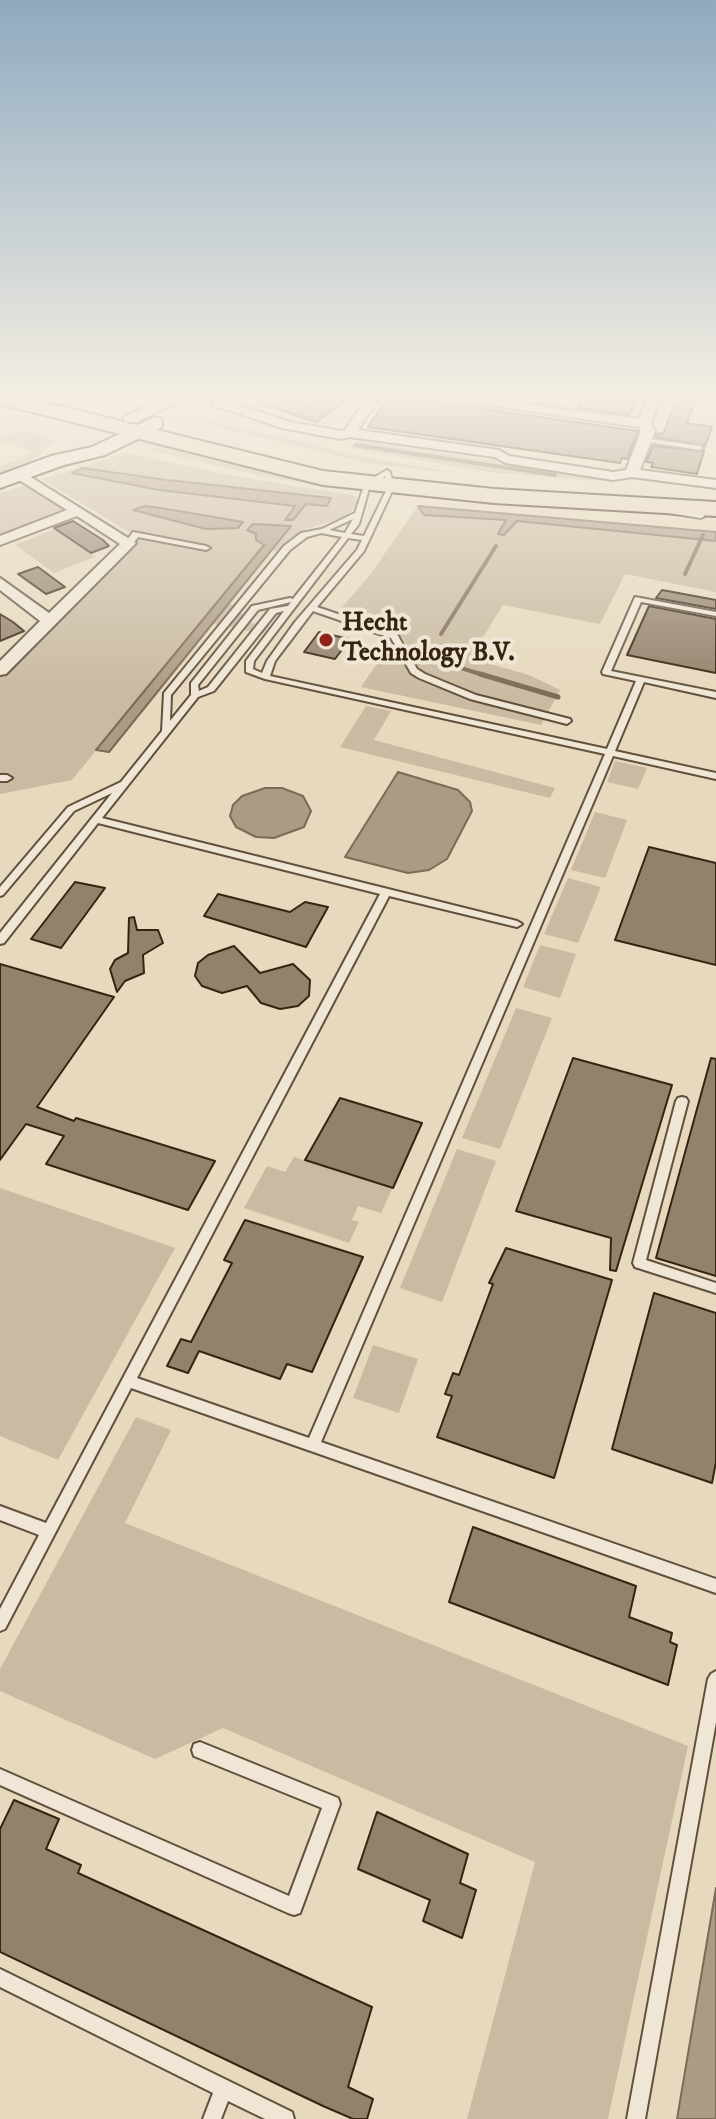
<!DOCTYPE html>
<html>
<head>
<meta charset="utf-8">
<style>
	body { margin:0 }
	canvas { display:block; background:#e7d9be }
</style>
</head>
<body>
<canvas width="716" height="2119"></canvas>
<script>
const c = document.querySelector('canvas').getContext('2d');
c.lineJoin = 'round';
function paint(path, color) { c.fillStyle = color; c.fill(path, 'evenodd'); }
const poly = rows => new Path2D(rows.map(r => 'M' + r).join(''));
function stroke(path, color, width, dash) { c.strokeStyle = color; c.lineWidth = width; c.lineCap = dash ? 'butt' : 'round'; c.setLineDash(dash || []); c.stroke(path); }
function drawText(font, color, halo, rows, align = 'center') {
  c.font = font + ' "IM FELL DW Pica",serif'; c.lineWidth = 8; c.setLineDash([]); c.textBaseline = 'middle'; c.strokeStyle = halo; c.fillStyle = color; for (const [text, x, y, turn = 0] of rows) {
    c.save(); c.translate(x, y); c.rotate((+turn || 0) * Math.PI / 180); c.textAlign = isNaN(turn) ? turn : align; if (halo) c.strokeText(text, 0, 0); c.fillText(text, 0, 0); c.restore();
  }
}
const green = poly([
	[202,419,360,456,462,474,366,463,198,422],
	[30,431,54,441,30,463,0,473,0,466,30,454,30,450,0,440,0,436],
	[358,441,489,460,492,456,498,464,597,478,598,481,488,472,350,448],
	[159,442,282,475,351,490,261,476,146,449,156,447,154,445],
	[127,453,234,476,356,496,357,504,346,517,302,530,276,552,272,550,290,527,279,526,223,596,252,623,269,626,263,634,201,621,72,780,0,794,0,675,137,537,42,479],
	[83,468,167,480,330,498,327,505,306,504,293,520,286,520,296,506],
	[32,483,69,507,0,534,0,493],
	[418,506,420,513,507,520,499,533,504,534,517,521,716,541,716,592,625,574,600,624,503,605,470,658,529,675,560,690,541,725,361,687,391,643,409,649,403,638,392,631,337,613,369,576],
	[54,529,95,557,54,573,15,545],
	[366,706,391,711,374,740,555,788,550,798,340,747],
	[615,761,647,768,638,789,607,782],
	[595,812,627,820,605,878,571,870],
	[568,878,601,887,578,943,544,934],
	[540,945,576,954,560,998,523,987],
	[516,1008,552,1018,500,1149,462,1138],
	[457,1149,496,1161,442,1302,400,1288],
	[294,1157,392,1189,381,1213,358,1206,352,1220,359,1222,349,1243,244,1208,267,1166,285,1172],
	[0,1188,175,1248,58,1460,0,1436],
	[373,1345,418,1359,399,1413,353,1398],
	[136,1417,171,1430,125,1523,688,1746,608,2119,467,2119,535,1862,223,1728,155,1759,0,1691,0,1669]
]);
const water = poly([
	[82,468,167,480,331,498,327,506,306,504,293,520,285,520,295,506,159,490,72,473,82,468],
	[145,506,161,508,243,522,238,528,206,529,133,510,145,506],
	[418,506,716,532,716,541,517,521,504,535,498,534,506,520,424,515,418,506],
	[253,524,291,526,109,752,96,750,264,545,256,540,256,534,247,530,253,524],
	[398,772,458,790,470,802,472,811,447,859,429,870,408,873,345,857,398,772],
	[265,788,282,788,303,796,311,811,304,827,274,838,256,837,236,827,230,816,233,805,242,796,265,788],
	[716,1888,716,2119,677,2119,716,1888]
]);
const streamFar1 = poly([
	[355,445,555,475],
	[685,574,703,535],
	[441,634,496,546],
	[432,647,428,658,487,676]
]);
const stream = poly([
	[480,674,558,697]
]);
const building = poly([
	[256,398,307,398,312,406,322,398,350,398,316,422,256,402,256,398],
	[388,398,408,398,638,431,627,459,622,458,620,463,368,427,388,398],
	[583,398,616,398,635,401,629,415,578,408,583,398],
	[677,398,696,398,687,423,712,427,705,446,656,437,658,433,663,434,677,398],
	[653,446,704,451,697,474,651,467,653,463,646,462,653,446],
	[73,521,103,540,109,546,91,553,54,528,73,521],
	[38,567,65,587,46,594,18,574,38,567],
	[662,590,716,600,716,609,656,598,662,590],
	[649,606,716,619,716,673,627,655,649,606],
	[0,614,13,622,24,631,0,641,0,614],
	[319,632,322,633,350,639,335,659,304,652,319,632],
	[649,847,716,863,716,965,615,940,649,847],
	[75,882,105,888,61,948,31,939,75,882],
	[218,894,290,912,305,902,328,907,306,947,204,916,218,894],
	[134,917,137,930,158,930,163,943,143,955,144,973,125,981,117,992,110,969,115,960,128,953,129,918,134,917],
	[234,946,260,973,293,964,310,980,309,996,298,1006,280,1009,261,1003,247,986,222,993,202,986,195,976,198,963,208,955,234,946],
	[0,964,114,997,37,1107,74,1121,76,1118,215,1161,188,1210,46,1164,64,1136,26,1124,0,1160,0,964],
	[573,1058,672,1085,616,1271,610,1270,611,1238,516,1211,573,1058],
	[711,1058,716,1059,716,1276,656,1258,711,1058],
	[340,1098,422,1123,393,1188,305,1160,340,1098],
	[245,1220,363,1257,312,1372,287,1364,280,1379,199,1351,188,1373,167,1366,181,1339,191,1342,232,1263,224,1260,245,1220],
	[506,1248,612,1280,554,1478,437,1437,452,1396,445,1394,453,1373,459,1375,493,1284,489,1283,506,1248],
	[654,1293,716,1313,716,1462,712,1483,612,1449,654,1293],
	[473,1527,636,1586,629,1617,672,1633,670,1642,677,1645,668,1685,449,1602,473,1527],
	[14,1800,59,1819,46,1849,81,1865,78,1873,372,2007,348,2087,373,2099,367,2119,353,2119,323,2106,0,1952,0,1829,14,1800],
	[377,1812,468,1854,460,1883,476,1890,462,1938,423,1921,430,1900,358,1869,377,1812]
]);
const service = poly([
	[311,398,319,398,312,403,309,401,311,398],
	[644,438,700,446,703,448,700,450,642,441,642,439,644,438],
	[387,470,390,472,394,487,364,551,317,607,397,634,417,669,425,674,476,695,570,719,571,721,567,724,470,699,419,678,411,673,391,638,313,611,275,661,270,676,607,749,636,681,603,674,602,672,635,597,716,612,716,616,641,602,611,671,716,692,716,698,644,682,615,751,716,773,716,779,613,756,321,1442,716,1579,716,1593,131,1388,5,1629,0,1631,0,1609,39,1535,0,1520,0,1506,46,1523,380,894,98,823,4,943,0,944,0,933,112,793,74,811,3,895,0,896,0,887,68,807,121,782,162,731,164,693,284,546,301,533,322,529,355,513,365,483,387,470],
	[385,476,388,487,364,536,351,534,359,524,370,485,385,476],
	[353,519,345,533,329,530,353,519],
	[321,533,342,537,293,599,290,598,252,606,191,683,191,695,170,721,171,695,290,550,307,537,321,533],
	[348,538,362,540,357,550,295,622,267,661,262,673,253,669,254,661,348,538],
	[291,602,288,606,270,609,208,687,199,691,198,685,258,610,291,602],
	[284,611,246,661,246,672,265,679,605,754,309,1438,137,1378,389,896,517,927,522,924,517,921,102,818,198,697,214,691,276,613,284,611],
	[665,509,701,514,705,516,701,518,668,513,664,511,665,509],
	[133,532,206,546,210,548,206,550,138,537,132,545,126,545,125,543,133,532],
	[0,775,7,775,12,778,7,781,0,781,0,775],
	[682,1097,686,1098,688,1101,646,1260,716,1283,716,1293,635,1267,633,1263,676,1101,678,1098,682,1097],
	[716,1671,716,1722,645,2119,627,2119,708,1679,711,1674,716,1671],
	[200,1742,338,1798,340,1804,300,1913,294,1915,288,1913,0,1785,0,1769,289,1896,322,1808,194,1756,192,1750,194,1744,200,1742],
	[0,1969,292,2112,294,2119,265,2119,228,2101,221,2119,203,2119,213,2093,0,1987,0,1969]
]);
const minor = poly([
	[219,398,290,422,341,431,345,430,366,398,379,398,358,430,499,450,509,456,613,472,626,470,641,431,639,427,441,398,479,398,639,419,647,398,660,398,651,424,655,431,640,470,716,480,716,488,632,477,613,480,505,463,495,457,350,437,341,439,282,428,213,405,213,399,219,398],
	[21,471,136,543,6,674,0,675,0,661,40,621,0,590,0,578,49,613,120,544,77,516,0,545,0,536,67,510,16,478,16,472,21,471]
]);
const tertiary = poly([
	[162,398,185,398,137,422,125,422,123,418,162,398]
]);
const secondary = poly([
	[155,417,162,419,162,427,105,455,64,465,0,488,0,475,51,456,92,447,155,417]
]);
const primary = poly([
	[0,398,27,398,323,471,494,489,716,502,716,516,494,503,323,485,0,404,0,398]
]);
const markers = [
	[326,640,8,"#8f2418"]
];
const farPoinames = [
	["Hecht",342,625],
	["Technology B.V.",342,655]
];
paint(green, '#c9baa1');
paint(water, '#ab9b84');
stroke(water, '#7c6b56', 2);
stroke(streamFar1, '#7c6b56', 4);
stroke(stream, '#7c6b56', 5);
paint(building, '#92826b');
stroke(building, '#362312', 2);
stroke(service, '#62503d', 4);
stroke(minor, '#62503d', 4);
stroke(tertiary, '#62503d', 4);
stroke(secondary, '#362312', 4);
stroke(primary, '#362312', 4);
paint(service, '#efe6d5');
paint(minor, '#efe6d5');
paint(tertiary, '#efe6d5');
paint(secondary, '#efe6d5');
paint(primary, '#e7d9be');
const sky = c.createLinearGradient(0, 0, 0, 695);
sky.addColorStop(0, '#8faac0');
sky.addColorStop(0.57, '#f4eee2');
sky.addColorStop(1, '#f4eee200');
c.fillStyle = sky;
c.fillRect(0, 0, 716, 695);
for (const [x, y, r, color] of markers) { const dot = new Path2D(); dot.arc(x, y, r, 0, 2 * Math.PI); c.fillStyle = color; c.fill(dot); stroke(dot, '#efe6d5', 3); }
drawText('bold 26px', '#362312', '#efe6d5', farPoinames, 'left');
</script>
</body>
</html>
